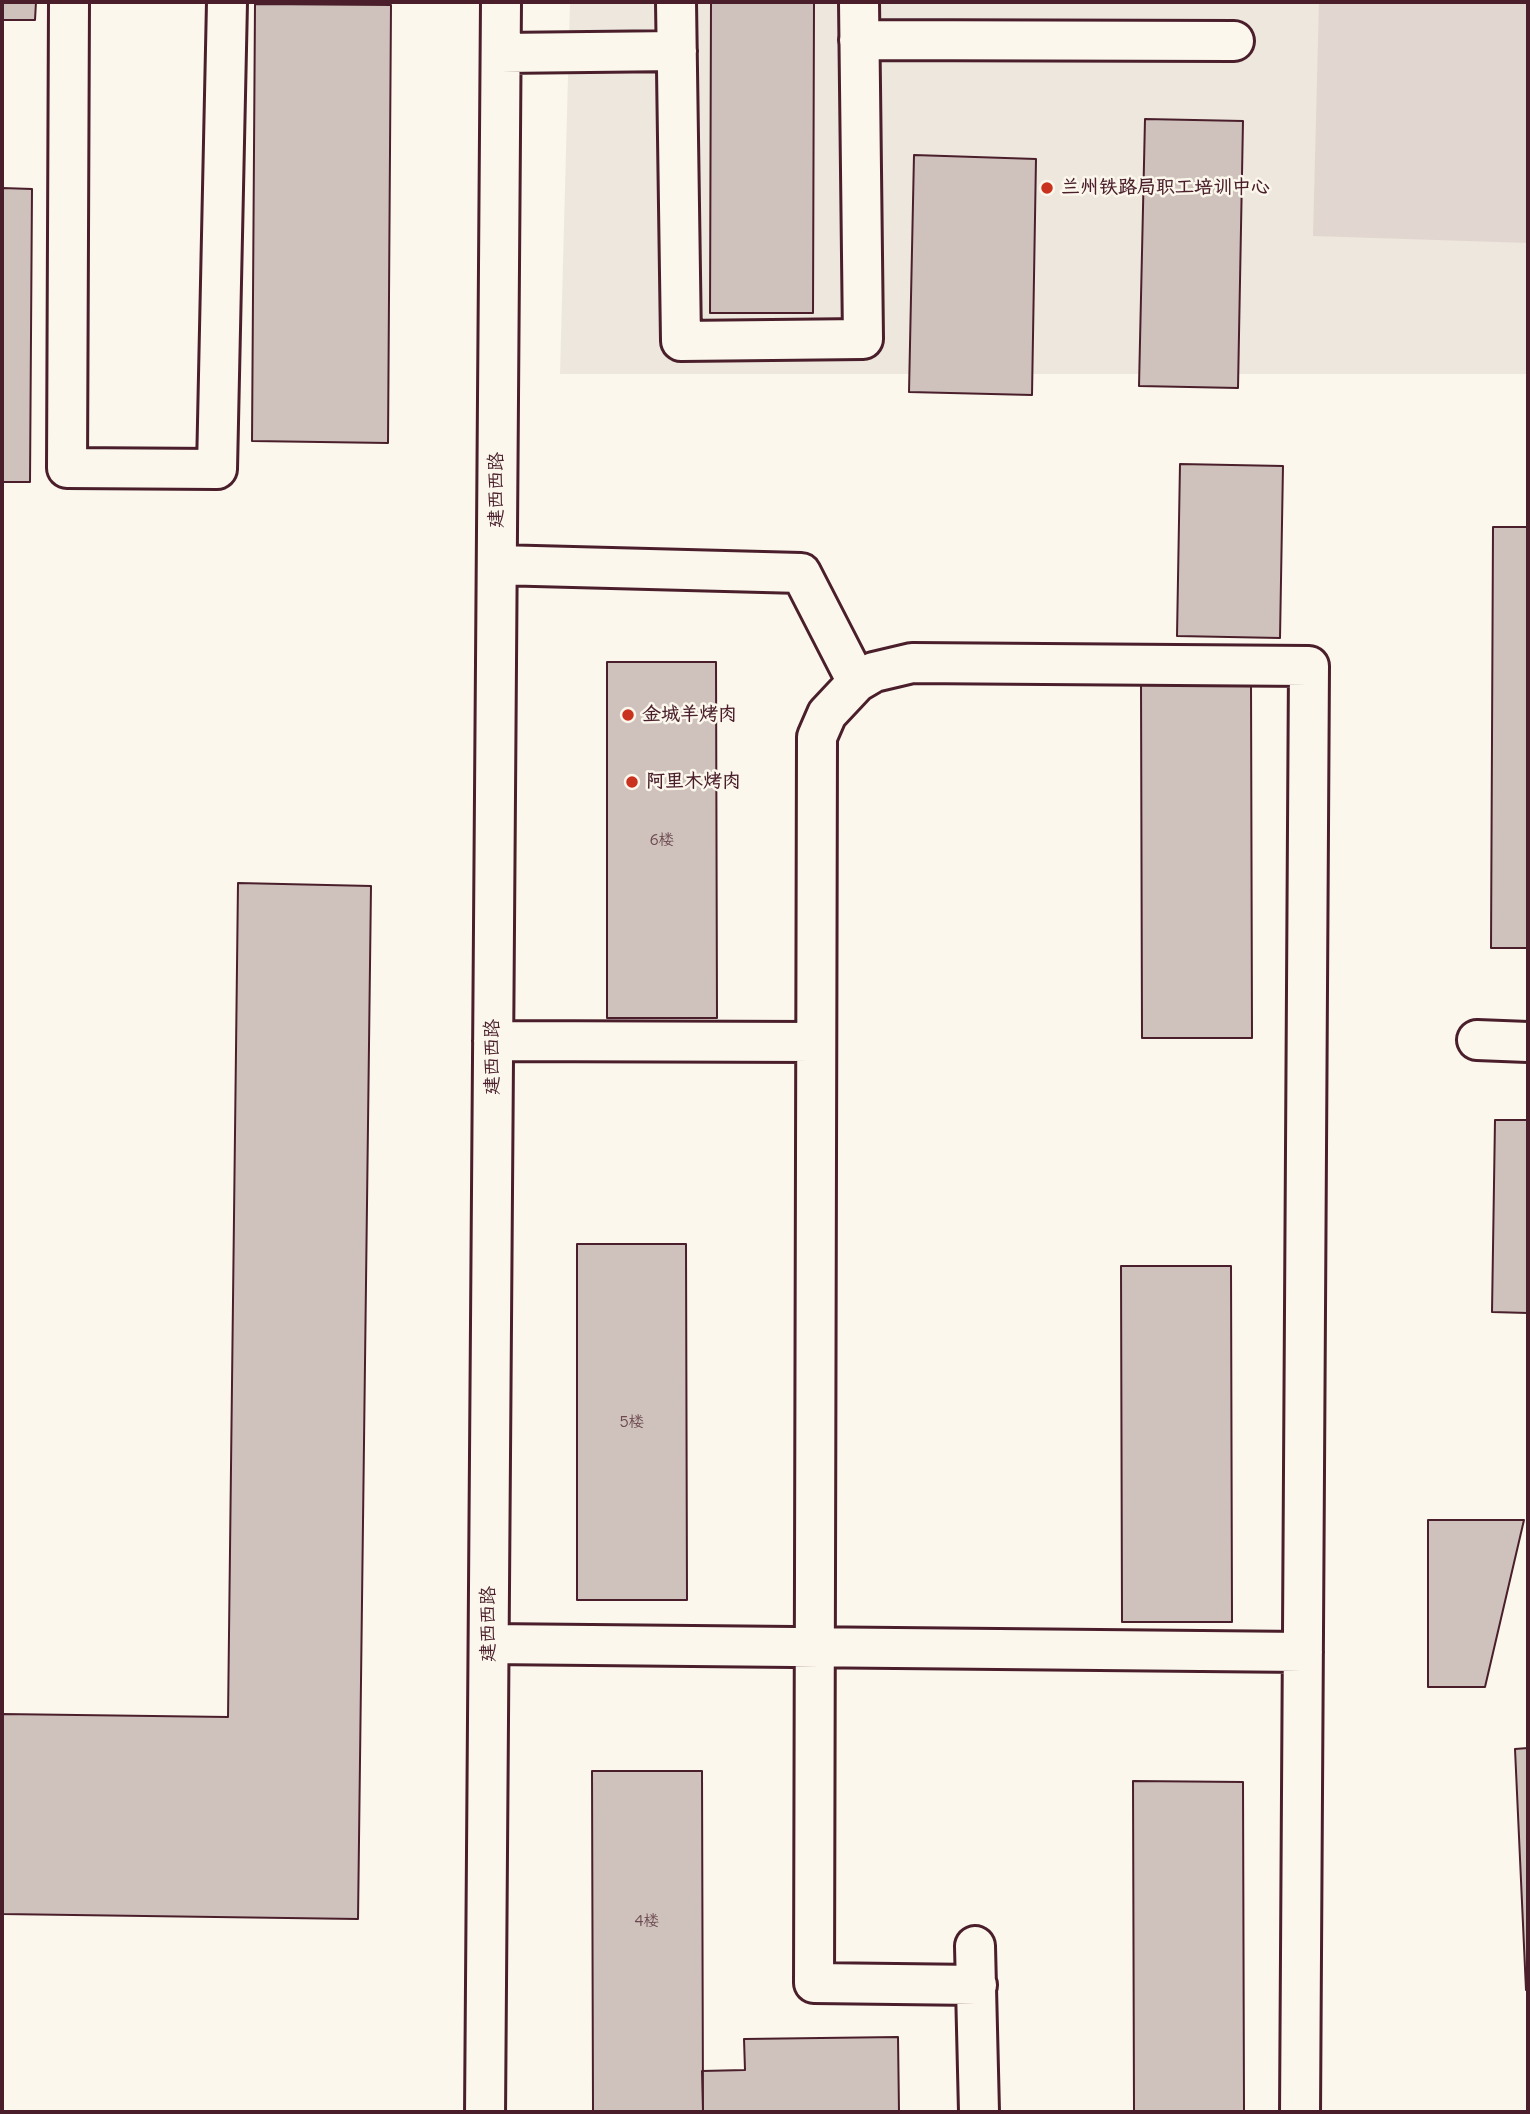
<!DOCTYPE html>
<html>
<head>
<meta charset="utf-8">
<style>
	body { margin:0 }
	#map { position:relative; width:1530px; height:2114px; overflow:hidden; background:#fbf7ec; font-family:Delius,sans-serif }
	canvas { display:block }
	.frame { position:absolute; inset:0; border:4px solid #4a1f2b; pointer-events:none }
</style>
</head>
<body>
<div id="map">
<canvas width="1530" height="2114"></canvas>
<div class="frame"></div>
</div>
<script>
const c = document.querySelector('canvas').getContext('2d');
c.lineJoin = 'round';
function paint(path, color) { c.fillStyle = color; c.fill(path, 'evenodd'); }
const poly = rows => new Path2D(rows.map(r => 'M' + r).join(''));
function stroke(path, color, width, dash) { c.strokeStyle = color; c.lineWidth = width; c.lineCap = dash ? 'butt' : 'round'; c.setLineDash(dash || []); c.stroke(path); }
function drawText(font, color, halo, rows, align = 'center') {
  c.font = font + ' Delius,"LXGW WenKai TC",sans-serif'; c.lineWidth = 5; c.setLineDash([]); c.textBaseline = 'middle'; c.strokeStyle = halo; c.fillStyle = color; for (const [text, x, y, turn = 0] of rows) {
    c.save(); c.translate(x, y); c.rotate((+turn || 0) * Math.PI / 180); c.textAlign = isNaN(turn) ? turn : align; if (halo) c.strokeText(text, 0, 0); c.fillText(text, 0, 0); c.restore();
  }
}
const built = poly([
	[570,2,1528,2,1528,374,560,374]
]);
const green = poly([
	[1319,2,1528,2,1528,243,1313,236]
]);
const building = poly([
	[2,2,36,2,35,20,2,20,2,2],
	[711,2,814,2,813,313,710,313,711,2],
	[255,4,391,5,388,443,252,441,255,4],
	[1145,119,1243,121,1238,388,1139,386,1145,119],
	[914,155,1036,159,1032,395,909,392,914,155],
	[2,188,32,189,30,482,2,482,2,188],
	[1180,464,1283,466,1280,638,1177,636,1180,464],
	[1493,527,1528,527,1528,948,1491,948,1493,527],
	[607,662,716,662,717,1018,607,1018,607,662],
	[1141,682,1251,682,1252,1038,1142,1038,1141,682],
	[238,883,371,886,358,1919,2,1914,2,1714,228,1717,238,883],
	[1495,1120,1528,1120,1528,1313,1492,1312,1495,1120],
	[577,1244,686,1244,687,1600,577,1600,577,1244],
	[1121,1266,1231,1266,1232,1622,1122,1622,1121,1266],
	[1428,1520,1524,1520,1485,1687,1428,1687,1428,1520],
	[1528,1748,1528,1990,1526,1990,1515,1749,1528,1748],
	[592,1771,702,1771,703,2112,593,2112,592,1771],
	[1133,1781,1243,1782,1244,2112,1134,2112,1133,1781],
	[898,2037,899,2112,703,2112,702,2071,745,2070,744,2039,898,2037]
]);
const minor = poly([
	[69,2,67,468,217,469,227,2],
	[676,2,681,341,863,339,859,2],
	[859,40,1234,41],
	[501,53,677,51],
	[497,565,801,573,857,682],
	[1477,1040,1528,1042],
	[493,1041,816,1042],
	[489,1644,1303,1652],
	[975,1946,979,2112],
	[977,1985,814,1983,817,737,827,714,857,682,874,672,912,663,1309,666,1300,2112],
	[485,2112,501,2]
]);
const markers = [
	[1047,188,7,"#c8321e"],
	[628,715,7,"#c8321e"],
	[632,782,7,"#c8321e"]
];
const numberNames = [
	["6楼",662,840],
	["5楼",632,1422],
	["4楼",647,1921]
];
const poiNames = [
	["兰州铁路局职工培训中心",1061,188],
	["金城羊烤肉",642,715],
	["阿里木烤肉",646,782]
];
const streetNames = [
	["建西西路",497,490,-90],
	["建西西路",493,1057,-90],
	["建西西路",489,1624,-90]
];
paint(built, '#eee7de');
paint(green, '#e2d7d0');
paint(building, '#cfc2bc');
stroke(building, '#4a1f2b', 2);
stroke(minor, '#4a1f2b', 44);
stroke(minor, '#fbf7ec', 38);
for (const [x, y, r, color] of markers) { const dot = new Path2D(); dot.arc(x, y, r, 0, 2 * Math.PI); c.fillStyle = color; c.fill(dot); stroke(dot, '#fbf7ec', 2.5); }
drawText('16px', '#6b484f', null, numberNames);
drawText('bold 19px', '#4a1f2b', '#fbf7ec', poiNames, 'left');
drawText('19px', '#4a1f2b', '#fbf7ec', streetNames);
</script>
</body>
</html>
